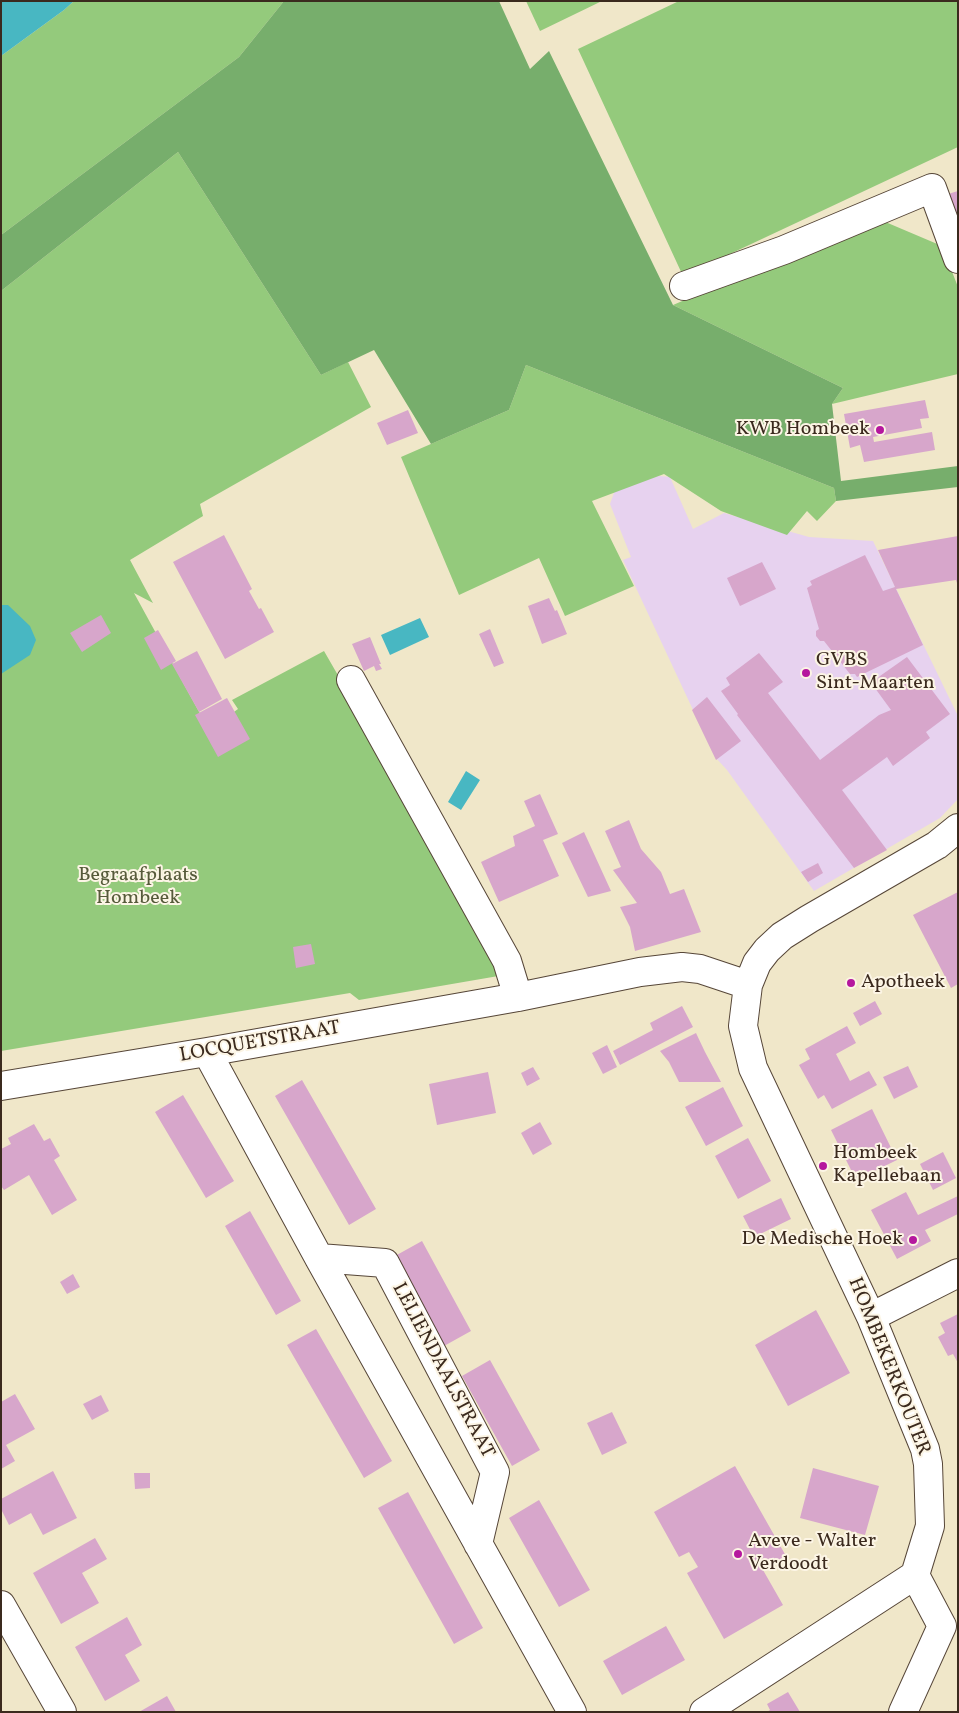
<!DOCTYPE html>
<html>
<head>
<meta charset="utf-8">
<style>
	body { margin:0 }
	#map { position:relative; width:959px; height:1713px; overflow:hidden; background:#f0e7c9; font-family:Vollkorn,serif }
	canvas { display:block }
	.frame { position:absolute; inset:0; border:2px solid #3b2a1e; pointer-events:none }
</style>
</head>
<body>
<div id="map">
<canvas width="959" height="1713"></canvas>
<div class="frame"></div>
</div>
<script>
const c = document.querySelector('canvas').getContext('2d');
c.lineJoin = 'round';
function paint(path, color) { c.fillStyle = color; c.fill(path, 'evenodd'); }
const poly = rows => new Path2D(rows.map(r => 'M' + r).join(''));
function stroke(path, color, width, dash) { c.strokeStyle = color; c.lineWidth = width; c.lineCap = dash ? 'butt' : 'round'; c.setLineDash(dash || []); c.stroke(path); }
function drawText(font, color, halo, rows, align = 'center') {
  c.font = font + ' Vollkorn,serif'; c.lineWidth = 4; c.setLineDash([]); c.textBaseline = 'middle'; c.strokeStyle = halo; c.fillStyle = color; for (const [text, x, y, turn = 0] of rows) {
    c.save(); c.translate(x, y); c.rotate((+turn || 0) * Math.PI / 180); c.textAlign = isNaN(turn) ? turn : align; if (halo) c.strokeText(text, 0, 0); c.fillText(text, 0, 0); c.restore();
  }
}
const built = poly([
	[647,475,670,477,693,529,724,513,809,537,873,541,958,716,958,799,940,818,814,891,727,770,715,757,623,560,631,557,610,504,615,490]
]);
const green = poly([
	[74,1,284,1,239,57,1,235,1,56,64,10],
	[526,1,602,1,540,31],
	[679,1,958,1,958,147,683,276,578,49],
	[178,152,321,375,348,362,371,407,200,504,203,516,130,560,153,603,134,593,209,730,238,709,232,700,324,651,510,974,359,1000,350,993,1,1051,1,291],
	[876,218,942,246,958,287,958,374,832,404,843,388,673,305],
	[526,365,834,488,836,501,817,521,807,511,787,535,721,511,664,474,592,501,634,586,565,616,539,558,459,595,401,457,509,410]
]);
const forest = poly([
	[284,1,499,1,530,69,549,51,673,305,843,388,832,404,841,481,958,466,958,487,836,501,834,488,526,365,509,410,431,444,374,350,321,375,178,152,1,291,1,235,239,57]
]);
const water = poly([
	[1,1,74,1,64,10,1,56],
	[1,605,8,605,30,626,36,640,30,655,1,674],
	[420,618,429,637,390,655,381,635],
	[466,771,480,780,461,810,448,802]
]);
const building = poly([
	[958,191,958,221,948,194],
	[925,400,929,418,920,419,922,428,873,437,874,442,932,432,935,450,864,462,860,445,850,448,844,414],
	[408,410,418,433,387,445,377,423],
	[224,535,252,589,249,591,259,609,261,608,274,632,225,659,173,562],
	[958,536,958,586,956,580,896,589,923,645,857,677,855,674,850,674,824,641,820,641,816,636,816,631,819,629,807,588,812,585,810,581,865,555,883,591,895,587,878,550],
	[762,562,776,589,740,606,727,578],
	[549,598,555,611,557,610,567,634,542,644,528,606],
	[101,615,111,633,82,652,70,633],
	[490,629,504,663,494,667,479,634],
	[158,630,176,661,161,670,144,638],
	[370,637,381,664,379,664,382,669,376,671,374,666,364,671,352,644],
	[197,651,222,699,199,712,172,664],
	[759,653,783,682,768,693,820,760,879,715,891,710,872,684,880,676,907,657,950,714,926,732,930,738,893,766,887,757,842,790,887,850,854,868,737,715,738,714,721,691,730,685,726,678],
	[707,697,741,741,716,760,692,710],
	[227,698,250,739,218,757,195,715],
	[540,794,558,834,543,840,559,876,499,902,481,862,515,846,513,836,535,826,524,801],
	[629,820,641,849,661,872,670,894,684,889,701,932,635,951,630,927,620,907,637,903,613,870,621,867,605,831],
	[584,832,611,891,588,897,562,843],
	[818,863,823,873,808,882,801,872],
	[958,892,958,984,951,988,913,915],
	[311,944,315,964,296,968,293,947],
	[875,1001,882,1014,860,1026,853,1013],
	[682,1006,693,1027,620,1065,613,1051,653,1030,650,1023],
	[847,1026,856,1043,836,1054,850,1081,869,1071,877,1085,832,1109,824,1095,818,1099,799,1065,810,1059,805,1049],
	[696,1033,705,1052,721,1082,679,1082,669,1062,660,1051],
	[607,1045,617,1067,603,1074,592,1053],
	[908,1066,918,1087,894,1099,883,1077],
	[533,1067,540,1079,527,1086,521,1073],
	[488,1072,496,1113,437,1125,429,1084],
	[302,1080,376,1209,349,1225,275,1096],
	[723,1087,743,1126,706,1146,685,1107],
	[183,1095,234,1181,206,1198,155,1112],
	[872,1109,897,1160,856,1180,831,1130],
	[540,1122,552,1144,533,1155,521,1133],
	[34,1124,44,1141,50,1138,60,1156,54,1160,77,1200,52,1215,29,1175,4,1190,1,1186,1,1149,11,1144,8,1138],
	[748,1138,771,1181,738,1199,715,1156],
	[943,1152,956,1178,933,1190,920,1164],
	[906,1192,918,1215,958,1196,958,1214,925,1230,931,1241,897,1259,871,1210],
	[781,1198,791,1219,754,1237,743,1216],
	[250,1211,301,1301,276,1315,225,1226],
	[422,1241,471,1331,444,1346,395,1256],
	[73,1274,80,1287,67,1294,60,1282],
	[816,1310,850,1373,788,1406,755,1345],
	[958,1314,958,1363,953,1354,948,1356,938,1337,945,1333,940,1323],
	[316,1329,392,1461,364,1478,287,1345],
	[490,1360,540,1450,512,1466,462,1376],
	[15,1394,35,1429,6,1445,15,1461,1,1469,1,1402],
	[101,1395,109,1411,92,1420,83,1404],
	[612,1412,627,1443,602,1455,587,1423],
	[735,1466,786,1556,763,1570,783,1605,724,1639,687,1573,698,1567,689,1552,679,1557,654,1512],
	[813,1468,879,1486,865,1535,800,1518],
	[53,1471,77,1518,43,1535,31,1513,9,1525,1,1509,1,1499],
	[134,1473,150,1473,150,1488,135,1489],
	[408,1492,483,1628,454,1644,378,1508],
	[539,1500,590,1590,559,1607,509,1518],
	[95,1538,107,1559,82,1573,99,1603,61,1624,33,1573],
	[127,1617,142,1645,125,1655,140,1681,105,1701,75,1647],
	[666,1626,685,1660,622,1695,603,1661],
	[788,1692,800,1712,767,1712,770,1710,767,1704],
	[167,1696,176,1712,139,1712]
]);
const minor = poly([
	[684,286,784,250,932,188,958,259],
	[351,680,507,961,518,997],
	[207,1052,319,1258,572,1712],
	[1,1086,207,1052,518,997,640,972,682,967,700,969,748,985],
	[319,1258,385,1263,495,1472,478,1544],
	[871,1317,958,1273],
	[915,1575,942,1626],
	[1,1605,62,1712],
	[704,1712,915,1575,930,1526,928,1464,925,1449,871,1317,753,1068,743,1026,748,985,757,963,767,950,782,936,809,919,937,845,958,828],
	[903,1712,942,1626]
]);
const markers = [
	[880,430,5,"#b5179e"],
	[806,673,5,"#b5179e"],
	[851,983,5,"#b5179e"],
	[823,1166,5,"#b5179e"],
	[913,1240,5,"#b5179e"],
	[738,1554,5,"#b5179e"]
];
const poiNames = [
	["KWB Hombeek",870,430,"right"],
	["GVBS",816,661],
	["Sint-Maarten",816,684],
	["Apotheek",861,983],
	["Hombeek",833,1154],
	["Kapellebaan",833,1177],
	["De Medische Hoek",903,1240,"right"],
	["Aveve - Walter",748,1542],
	["Verdoodt",748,1565]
];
const parkNames = [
	["Begraafplaats",138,876],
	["Hombeek",138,899]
];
const streetNames = [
	["LOCQUETSTRAAT",260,1043,-10],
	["HOMBEKERKOUTER",888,1367,68],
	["LELIENDAALSTRAAT",442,1371,62]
];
paint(built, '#e7d2ef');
paint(green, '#94ca7c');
paint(forest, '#77ae6c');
paint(water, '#48b7c2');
paint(building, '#d7a6cb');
stroke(minor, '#564638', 30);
stroke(minor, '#fff', 28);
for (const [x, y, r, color] of markers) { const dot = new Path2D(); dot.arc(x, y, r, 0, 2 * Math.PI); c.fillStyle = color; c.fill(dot); stroke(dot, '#fcf5e5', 2); }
drawText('20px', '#3b2a1e', '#fcf5e5', poiNames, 'left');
drawText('20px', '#565a3a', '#fcf5e5', parkNames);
drawText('20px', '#3b2a1e', '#fcf5e5', streetNames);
</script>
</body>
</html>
